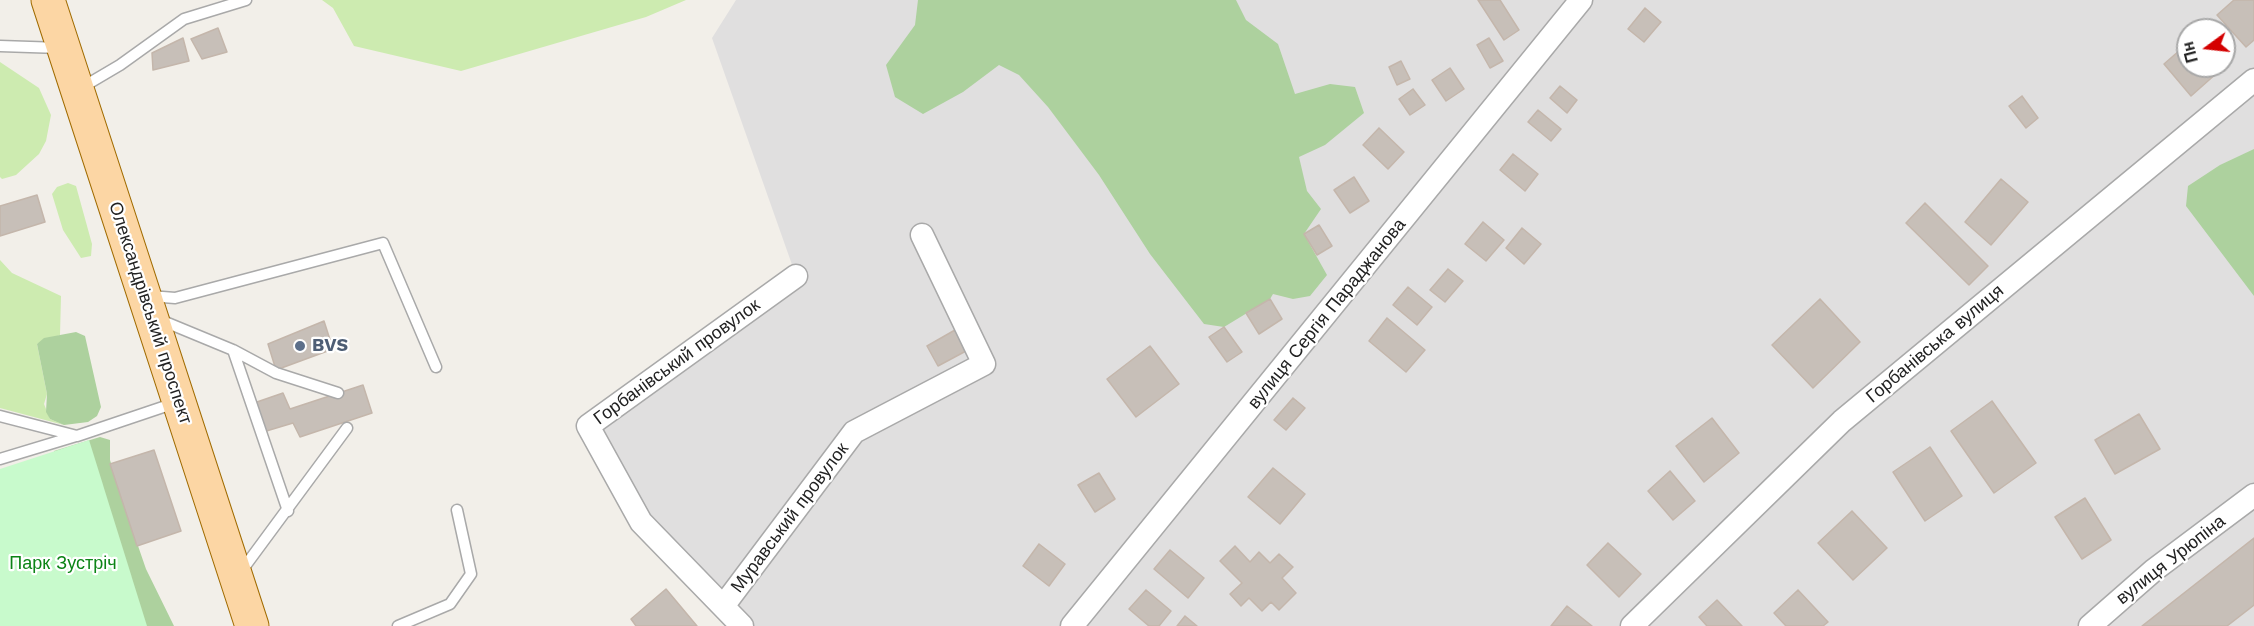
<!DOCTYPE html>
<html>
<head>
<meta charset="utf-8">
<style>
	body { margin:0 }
	#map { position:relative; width:2254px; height:626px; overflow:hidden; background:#f2efe9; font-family:"Work Sans",sans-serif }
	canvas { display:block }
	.north { position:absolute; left:2176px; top:18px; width:60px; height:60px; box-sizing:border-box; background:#fff; border:2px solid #a7a7a7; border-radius:50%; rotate:255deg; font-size:16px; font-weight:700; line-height:24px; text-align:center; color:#222 }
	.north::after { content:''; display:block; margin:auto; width:21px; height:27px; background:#d40000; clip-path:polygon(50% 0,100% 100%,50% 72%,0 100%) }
</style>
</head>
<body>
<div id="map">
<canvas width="2254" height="626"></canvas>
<div class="north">Пн</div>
</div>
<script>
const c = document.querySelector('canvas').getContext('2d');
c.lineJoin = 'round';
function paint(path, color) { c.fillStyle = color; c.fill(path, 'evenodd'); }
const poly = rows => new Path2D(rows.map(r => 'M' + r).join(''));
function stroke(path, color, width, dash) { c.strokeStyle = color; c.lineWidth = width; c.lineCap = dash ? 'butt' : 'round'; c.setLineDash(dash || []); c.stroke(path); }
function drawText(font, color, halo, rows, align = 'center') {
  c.font = font + ' "Work Sans",sans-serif'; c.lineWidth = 4.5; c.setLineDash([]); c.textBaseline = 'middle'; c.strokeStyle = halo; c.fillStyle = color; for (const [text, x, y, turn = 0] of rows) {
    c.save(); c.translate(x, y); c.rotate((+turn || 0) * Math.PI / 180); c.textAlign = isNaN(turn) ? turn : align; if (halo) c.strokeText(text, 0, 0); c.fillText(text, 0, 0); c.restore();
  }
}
const residential = poly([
	[736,0,2254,0,2254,626,742,626,641,522,588,426,796,276,712,38],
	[2188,30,2224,30,2224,66,2188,66]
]);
const grass = poly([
	[322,0,686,0,646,17,461,71,354,46,333,8],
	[0,62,39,88,51,115,46,141,39,154,16,175,2,179,0,177],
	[68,183,76,186,92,244,91,256,81,258,63,230,52,194,57,187],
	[0,260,12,273,61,296,60,335,37,344,47,394,44,404,50,419,64,425,0,408]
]);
const forest = poly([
	[918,0,1236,0,1246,20,1278,44,1295,94,1330,84,1355,87,1364,113,1325,145,1299,157,1307,191,1321,209,1304,234,1327,275,1310,296,1293,299,1273,294,1270,299,1224,327,1204,324,1150,254,1099,175,1048,107,1019,75,999,65,963,92,923,114,895,97,886,65,915,25],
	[2254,149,2254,296,2186,206,2188,186,2220,165],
	[76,332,85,336,101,407,97,416,88,422,64,425,50,419,46,412,47,394,37,344,44,338],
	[100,437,110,440,110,460,127,514,146,569,174,626,100,626,54,451]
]);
const park = poly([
	[89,440,147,626,0,626,0,469]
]);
const building = poly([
	[1478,0,1500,0,1519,30,1504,40,1478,0],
	[2234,0,2254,0,2254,40,2246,47,2217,15,2234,0],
	[1645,8,1661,22,1644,42,1628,29,1645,8],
	[218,28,227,52,202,59,191,39,218,28],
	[183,38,189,61,153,70,152,53,183,38],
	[1489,38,1503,61,1490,68,1477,45,1489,38],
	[2188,43,2188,66,2224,66,2224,63,2226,65,2191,96,2164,64,2188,43],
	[1401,61,1410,79,1397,85,1389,67,1401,61],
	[1450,68,1464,89,1446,101,1432,80,1450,68],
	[1560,86,1577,100,1567,113,1550,98,1560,86],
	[1413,89,1425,105,1410,115,1399,99,1413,89],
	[2022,96,2038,118,2026,128,2009,106,2022,96],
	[1538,110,1561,129,1551,141,1528,122,1538,110],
	[1379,128,1404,152,1388,169,1363,145,1379,128],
	[1513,154,1538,174,1525,191,1500,170,1513,154],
	[1354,177,1369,201,1350,213,1334,190,1354,177],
	[2001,179,2028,202,1991,245,1965,222,2001,179],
	[37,195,45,222,0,236,0,206,37,195],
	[1925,203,1988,266,1969,285,1906,223,1925,203],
	[1483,222,1504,240,1486,261,1465,244,1483,222],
	[1319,225,1332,246,1317,255,1304,234,1319,225],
	[1522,228,1541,244,1524,264,1506,248,1522,228],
	[1448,269,1463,281,1445,302,1430,290,1448,269],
	[1408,287,1432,307,1417,325,1393,305,1408,287],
	[1270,299,1282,319,1259,334,1246,313,1270,299],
	[1820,299,1860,342,1813,388,1772,345,1820,299],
	[1387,318,1425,350,1406,372,1369,341,1387,318],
	[324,321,333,349,276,370,268,344,324,321],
	[1224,327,1242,352,1227,362,1209,337,1224,327],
	[955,330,966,351,938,366,927,346,955,330],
	[1150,346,1179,384,1136,417,1107,379,1150,346],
	[363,385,372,413,300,437,293,423,263,432,254,403,283,393,290,409,363,385],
	[1293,398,1305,408,1286,430,1274,420,1293,398],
	[1992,401,2036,463,1994,493,1951,431,1992,401],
	[2139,414,2160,449,2115,474,2095,440,2139,414],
	[1712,418,1739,453,1704,482,1676,446,1712,418],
	[1930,447,1962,496,1925,521,1893,472,1930,447],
	[154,450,181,531,137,546,110,464,154,450],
	[1273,468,1305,494,1280,524,1248,497,1273,468],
	[1670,471,1695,501,1673,520,1648,491,1670,471],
	[1099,473,1115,499,1095,512,1078,485,1099,473],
	[2085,498,2111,540,2082,559,2055,517,2085,498],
	[1852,511,1887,548,1853,580,1818,543,1852,511],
	[2254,538,2254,605,2227,626,2142,626,2254,538],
	[1608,543,1641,574,1619,597,1587,565,1608,543],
	[1039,544,1065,564,1049,586,1023,566,1039,544],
	[1235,546,1250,562,1259,552,1270,563,1279,554,1293,567,1282,578,1296,593,1279,610,1271,602,1262,611,1249,598,1241,606,1230,594,1242,583,1220,561,1235,546],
	[1170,550,1204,578,1188,598,1154,569,1170,550],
	[666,589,697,626,636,626,631,619,666,589],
	[1146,590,1171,611,1159,626,1149,626,1129,609,1146,590],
	[1798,590,1828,622,1823,626,1786,626,1774,613,1798,590],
	[1717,600,1742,626,1707,626,1699,617,1717,600],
	[1567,606,1592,626,1551,626,1567,606],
	[1185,616,1197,626,1177,626,1185,616]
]);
const service = poly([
	[0,46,60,48],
	[81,88,120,65,184,19,246,0],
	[150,296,175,298,383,243,436,367],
	[158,319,233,350,276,373,338,393],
	[233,350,288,511],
	[0,416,77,436,175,403],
	[0,459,76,436],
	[240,573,347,428],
	[398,626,450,604,471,574,457,510]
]);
const minor = poly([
	[724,605,854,432,984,364,922,235],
	[742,626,641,522,588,426,796,276],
	[1072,626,1581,0],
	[1632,626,1842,421,2254,80],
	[2090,626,2154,570,2254,495]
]);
const primary = poly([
	[48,0,252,626]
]);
const markers = [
	[300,346,6,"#5c6f8a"]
];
const streetNames = [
	["Олександрівський проспект",150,313,72],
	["вулиця Сергія Параджанова",1327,314,-51],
	["Горбанівська вулиця",1935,344,-40],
	["Горбанівський провулок",677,362,-36],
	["Муравський провулок",790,518,-53],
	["вулиця Урюпіна",2171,560,-38]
];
const serviceNames = [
	["BVS",312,346]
];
const parkNames = [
	["Парк Зустріч",63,564]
];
paint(residential, '#e0dfdf');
paint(grass, '#cdebb0');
paint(forest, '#add19e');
paint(park, '#c8facc');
paint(building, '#c7bfb8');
stroke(building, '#c4b6ab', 1.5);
stroke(service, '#a9a9a9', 13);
stroke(minor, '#a9a9a9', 25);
stroke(primary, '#a06b00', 35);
stroke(service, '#fff', 10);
stroke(minor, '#fff', 22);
stroke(primary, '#fcd6a4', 33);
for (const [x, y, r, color] of markers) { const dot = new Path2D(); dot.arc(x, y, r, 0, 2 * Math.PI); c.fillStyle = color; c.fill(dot); stroke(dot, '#fff', 2); }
drawText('18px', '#222', '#fff', streetNames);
drawText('bold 18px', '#4e5e75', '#fff', serviceNames, 'left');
drawText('18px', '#0c8416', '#fff', parkNames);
</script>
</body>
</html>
